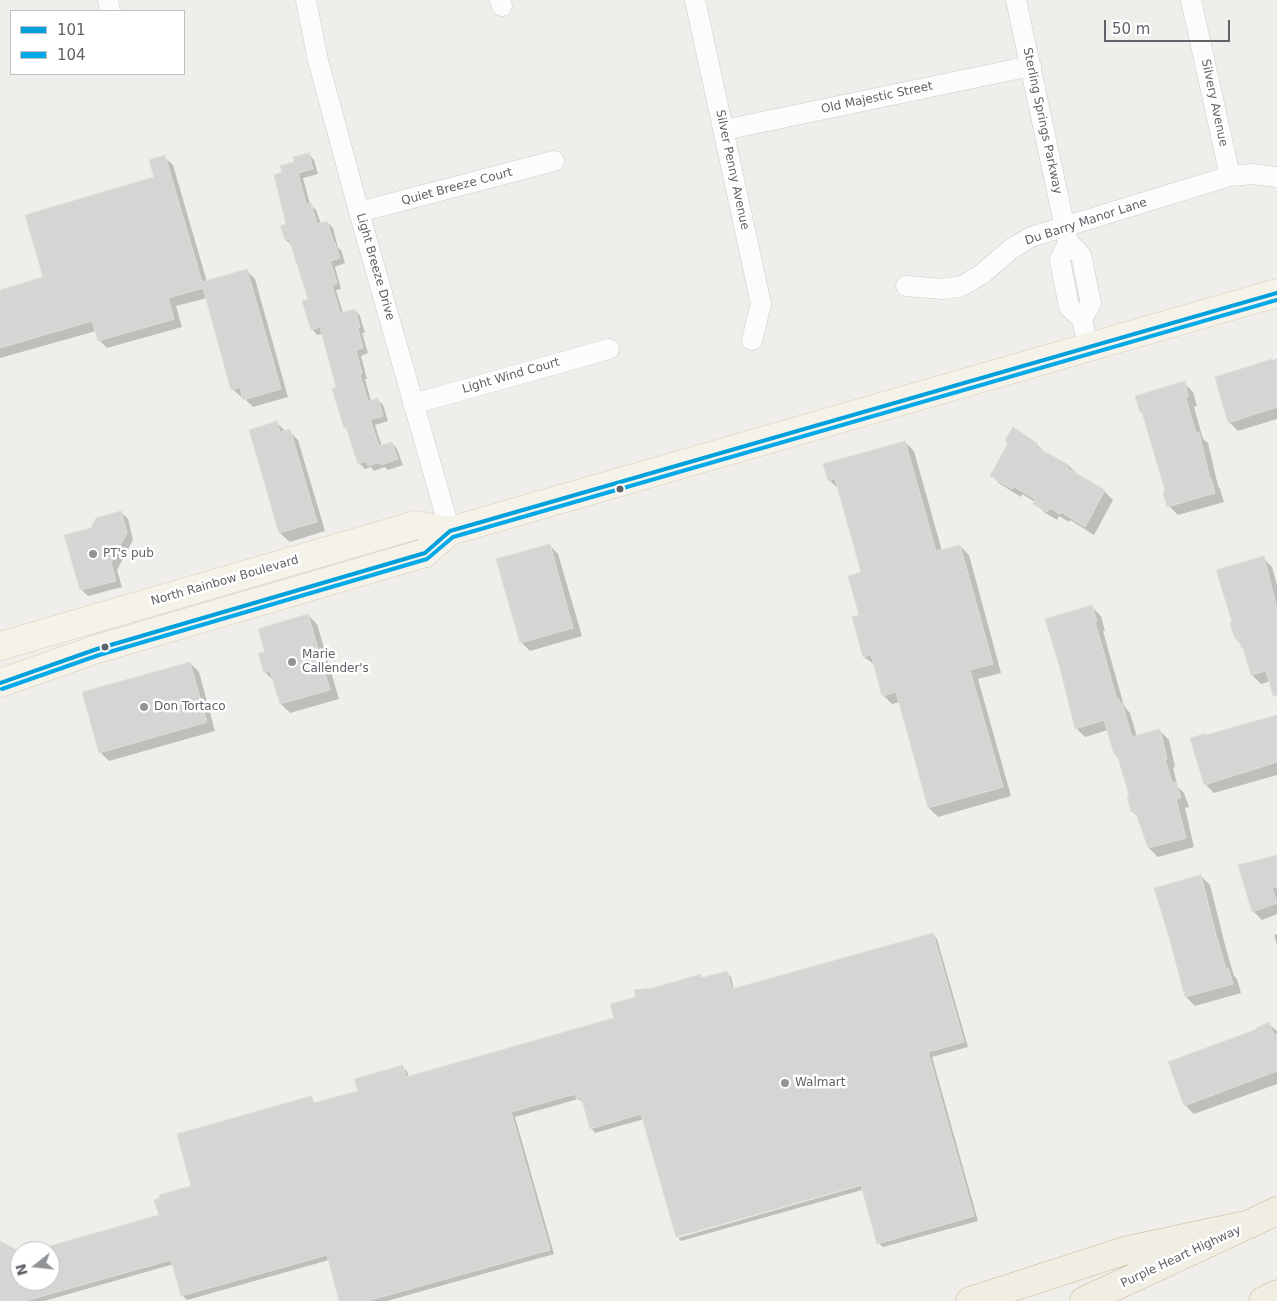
<!DOCTYPE html>
<html>
<head>
<meta charset="utf-8">
<style>
	body { margin:0 }
	#map { position:relative; width:1277px; height:1301px; overflow:hidden; background:#efeeea; font-family:"DejaVu Sans",sans-serif }
	canvas { display:block }
	.legend { position:absolute; left:10px; top:10px; width:175px; height:65px; box-sizing:border-box; background:#fff; border:1px solid #bfc1c3; margin:0; padding:6px 9px; list-style:none; font-size:15px; color:#5f6368 }
	.legend li { display:flex; align-items:center; gap:10px; height:25px }
	.legend b { width:25px; border:1px solid #bfc1c3 }
	.north { position:absolute; left:10px; top:1241px; width:50px; height:50px; box-sizing:border-box; background:#fff; border:1px solid #bfc1c3; border-radius:50%; rotate:254deg; font-size:14px; font-weight:700; line-height:20px; text-align:center; color:#5f6368 }
	.north::after { content:''; display:block; margin:auto; width:18px; height:22px; background:#919496; clip-path:polygon(50% 0,100% 100%,50% 72%,0 100%) }
	.scale { position:absolute; left:1104px; top:20px; width:126px; height:22px; box-sizing:border-box; border:2px solid #5f6368; border-top:0; padding-left:6px; font-size:15px; line-height:18px; white-space:nowrap; color:#5f6368; -webkit-text-stroke:4px #fff; paint-order:stroke }
</style>
</head>
<body>
<div id="map">
<canvas width="1277" height="1301"></canvas>
<ul class="legend">
<li><b style="height:6px;background:#00a0dc"></b>101</li>
<li><b style="height:6px;background:#05a9e8"></b>104</li>
</ul>
<div class="north">N</div>
<div class="scale">50 m</div>
</div>
<script>
const c = document.querySelector('canvas').getContext('2d');
c.lineJoin = 'round';
function paint(path, color) { c.fillStyle = color; c.fill(path, 'evenodd'); }
const poly = rows => new Path2D(rows.map(r => 'M' + r).join(''));
function stroke(path, color, width, dash) { c.strokeStyle = color; c.lineWidth = width; c.lineCap = dash ? 'butt' : 'round'; c.setLineDash(dash || []); c.stroke(path); }
function drawText(font, color, halo, rows, align = 'center') {
  c.font = font + ' "DejaVu Sans",sans-serif'; c.lineWidth = 5; c.setLineDash([]); c.textBaseline = 'middle'; c.strokeStyle = halo; c.fillStyle = color; for (const [text, x, y, turn = 0] of rows) {
    c.save(); c.translate(x, y); c.rotate((+turn || 0) * Math.PI / 180); c.textAlign = isNaN(turn) ? turn : align; if (halo) c.strokeText(text, 0, 0); c.fillText(text, 0, 0); c.restore();
  }
}
const shadow = poly([
	[309,154,314,160,318,174,303,178,310,204,316,210,321,224,327,222,333,228,338,248,341,250,345,263,335,267,341,289,336,290,343,313,355,310,360,316,365,333,362,333,368,353,361,356,367,379,365,379,371,401,377,399,383,405,388,421,375,425,382,447,392,443,397,449,403,465,388,470,385,467,374,471,371,467,365,469,359,463,349,431,345,427,338,388,323,334,317,335,312,329,310,300,291,245,286,240,288,225,284,173],
	[164,157,173,165,207,282,247,271,255,279,288,397,253,407,243,397,241,397,233,389,207,298,176,306,182,327,107,348,99,340,96,331,0,358,0,291,44,278,156,178],
	[1277,359,1277,419,1238,431,1229,422,1217,378],
	[1184,383,1193,392,1197,406,1194,407,1203,439,1208,443,1218,486,1220,489,1224,502,1178,515,1169,506,1167,492,1144,414,1141,412],
	[277,423,286,432,289,431,298,440,325,531,290,542,280,533,250,430],
	[905,442,914,451,942,551,960,546,969,555,1001,673,978,679,1011,796,938,817,929,808,900,702,892,704,883,695,875,665,864,657,861,616,863,573,839,489,829,480],
	[1037,445,1046,453,1069,466,1078,475,1104,491,1113,500,1094,535,1070,520,1069,522,1059,516,1057,520,1044,512,1035,503,1035,502,1022,494,1021,497,1000,484,991,475],
	[121,512,128,519,133,540,117,570,122,587,88,596,81,589,91,529],
	[549,545,558,554,582,636,530,651,521,642],
	[1263,558,1272,567,1277,585,1277,679,1261,684,1252,675,1245,651,1236,638],
	[1092,607,1101,616,1105,631,1103,631,1124,706,1130,713,1137,737,1160,731,1169,740,1175,767,1173,768,1178,787,1184,793,1189,807,1185,808,1194,847,1158,857,1149,848,1139,818,1132,811,1130,796,1120,759,1115,754,1108,730,1085,737,1076,728],
	[308,615,317,624,339,699,290,713,281,704,274,681,265,672,266,652],
	[190,663,199,672,215,731,109,761,100,752],
	[1277,716,1277,775,1214,793,1205,784,1206,736],
	[1277,855,1277,914,1262,920,1253,911],
	[1201,876,1210,885,1225,945,1234,976,1237,979,1241,993,1195,1006,1186,997,1171,937],
	[933,934,937,939,968,1047,932,1057,978,1221,883,1247,878,1243,862,1190,681,1241,678,1238,867,1184,866,1182,678,1235,678,1238,644,1119,595,1133,591,1128,583,1102,578,1099,515,1117,554,1254,387,1301,341,1301,329,1260,187,1300,182,1295,174,1264,44,1301,0,1301,0,1242,20,1253,20,1281,50,1281,50,1251,36,1251,160,1216,193,1187,311,1098,316,1104,359,1092,402,1067,407,1071,409,1078,616,1019,638,998,653,989,700,976,704,979,726,972,731,977,734,990],
	[1277,934,1277,945,1274,935],
	[1269,1024,1277,1031,1277,1084,1194,1114,1185,1105,1259,1030]
]);
const building = poly([
	[309,153,313,169,298,173,306,204,311,203,317,224,327,221,334,243,335,243,340,258,330,261,337,283,332,285,340,313,355,309,360,327,358,328,363,348,356,350,362,373,360,374,368,401,378,398,383,416,370,420,379,446,392,442,398,459,381,465,380,462,368,466,366,461,358,464,346,427,344,428,332,389,336,387,320,327,311,330,302,301,308,299,289,239,285,240,280,226,286,224,274,175,282,172,280,166,294,162,293,157,309,153],
	[165,155,202,282,247,269,281,389,243,400,240,387,231,390,203,288,168,298,174,319,98,341,92,321,0,348,0,290,43,277,25,215,154,177,149,160,165,155],
	[1272,359,1272,361,1277,360,1277,407,1228,423,1215,377,1272,359],
	[1185,381,1188,397,1186,398,1196,433,1199,432,1210,479,1211,478,1215,493,1167,507,1163,492,1165,491,1142,412,1140,412,1135,396,1185,381],
	[277,421,280,432,290,429,317,522,279,533,249,430,277,421],
	[1013,427,1038,444,1036,447,1069,465,1067,468,1105,490,1085,527,1061,512,1060,514,1050,508,1047,512,1033,504,1035,499,1013,486,1012,489,990,476,1008,443,1005,440,1013,427],
	[905,441,936,551,960,545,993,664,970,670,1003,787,928,808,896,692,882,696,871,655,863,657,852,617,859,615,848,576,861,572,835,479,828,481,823,464,905,441],
	[121,511,127,533,111,563,116,581,80,590,64,535,91,528,96,518,121,511],
	[550,544,573,628,520,643,496,559,550,544],
	[1264,556,1277,609,1277,696,1273,696,1266,671,1251,675,1243,648,1242,649,1238,638,1235,639,1230,623,1232,622,1216,570,1264,556],
	[1092,605,1097,622,1095,622,1117,700,1119,699,1120,703,1122,703,1132,737,1160,729,1167,759,1165,759,1172,783,1176,782,1181,798,1176,799,1186,838,1148,848,1135,811,1131,812,1127,796,1129,795,1118,758,1117,758,1115,754,1114,754,1104,720,1075,729,1060,668,1045,619,1092,605],
	[308,614,330,690,280,704,270,671,264,673,258,653,265,652,258,629,308,614],
	[190,662,207,722,99,753,82,692,190,662],
	[1277,715,1277,762,1204,785,1190,738,1205,734,1206,735,1277,715],
	[1277,855,1277,887,1272,888,1277,903,1252,912,1238,865,1277,855],
	[1201,875,1216,935,1226,969,1228,968,1233,984,1185,997,1169,937,1154,888,1201,875],
	[933,933,964,1042,928,1052,974,1216,877,1244,861,1185,676,1237,641,1114,590,1129,581,1097,577,1099,575,1094,511,1112,550,1250,367,1301,339,1301,327,1255,181,1296,171,1260,25,1301,0,1301,0,1241,20,1252,20,1281,50,1281,50,1246,159,1215,154,1200,160,1198,159,1195,191,1186,177,1134,311,1096,314,1103,358,1091,354,1079,403,1065,406,1077,614,1018,610,1004,636,997,634,990,653,988,701,974,701,978,727,971,732,989,933,933],
	[1269,1022,1274,1035,1277,1034,1277,1071,1184,1106,1168,1062,1257,1029,1256,1028,1269,1022]
]);
const street = poly([
	[108,0,110,11],
	[306,0,318,60,359,212,450,531],
	[500,0,502,6],
	[695,0,761,304,752,340],
	[1016,0,1068,242,1081,255,1091,303,1082,319],
	[1191,0,1230,176],
	[724,130,1031,66],
	[359,212,554,161],
	[1068,242,1060,260,1069,307,1082,319,1088,347],
	[906,286,943,289,962,286,982,274,1011,249,1031,237,1230,176,1253,174,1277,177],
	[413,404,609,349]
]);
const primary = poly([
	[0,646,416,525,450,531],
	[0,683,97,649,425,553,450,531,1277,293]
]);
const highway = poly([
	[970,1301,1124,1251,1250,1224],
	[1084,1301,1277,1211],
	[1263,1301,1277,1294]
]);
const bus1 = poly([
	[0,683,97,649,425,553,450,531,1277,293]
]);
const bus2 = poly([
	[2,689,99,655,427,559,453,537,1277,300]
]);
const markers = [
	[620,489,4.5,"#5f6368"],
	[93,554,5,"#919496"],
	[105,647,4.5,"#5f6368"],
	[292,662,5,"#919496"],
	[144,707,5,"#919496"],
	[785,1083,5,"#919496"]
];
const streetNames = [
	["Old Majestic Street",877,98,-12],
	["Silvery Avenue",1214,103,78],
	["Sterling Springs Parkway",1042,121,78],
	["Silver Penny Avenue",732,170,78],
	["Quiet Breeze Court",457,187,-15],
	["Du Barry Manor Lane",1086,222,-18],
	["Light Breeze Drive",375,267,74],
	["Light Wind Court",511,376,-16],
	["North Rainbow Boulevard",225,581,-16],
	["Purple Heart Highway",1181,1257,-25]
];
const poiNames = [
	["PT's pub",103,554],
	["Marie",302,655],
	["Callender's",302,669],
	["Don Tortaco",154,707],
	["Walmart",795,1083]
];
paint(shadow, '#0003');
paint(building, '#d6d5d3');
stroke(building, '#deddd9', 1);
stroke(street, '#cbcccc', 21);
stroke(primary, '#d7ceb8', 29);
stroke(highway, '#c8b996', 29);
stroke(street, '#fdfcfc', 20);
stroke(primary, '#f4f2e9', 28);
stroke(highway, '#f0ede3', 28);
stroke(bus1, '#00a0dc', 4);
stroke(bus2, '#05a9e8', 4);
for (const [x, y, r, color] of markers) { const dot = new Path2D(); dot.arc(x, y, r, 0, 2 * Math.PI); c.fillStyle = color; c.fill(dot); stroke(dot, '#fff', 2); }
drawText('12px', '#5f6368', '#fff', streetNames);
drawText('12px', '#5f6368', '#fff', poiNames, 'left');
</script>
</body>
</html>
